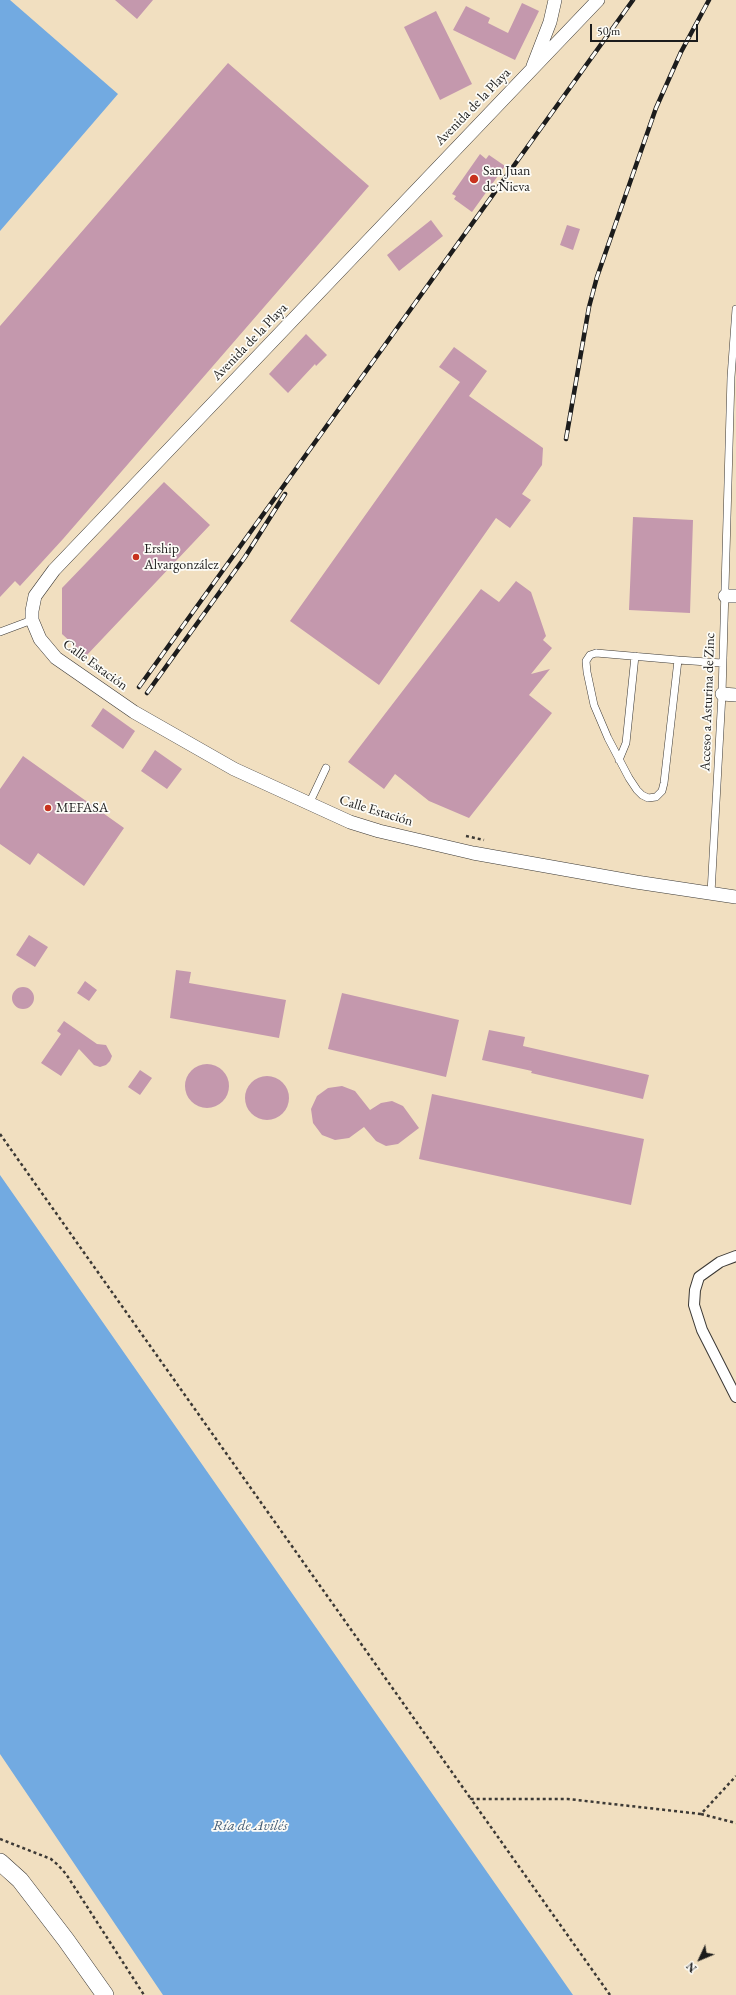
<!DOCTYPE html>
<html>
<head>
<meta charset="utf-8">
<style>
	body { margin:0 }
	#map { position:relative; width:736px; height:1995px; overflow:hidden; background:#f1dfc0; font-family:"EB Garamond",serif }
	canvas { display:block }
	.north { position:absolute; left:680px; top:1939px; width:40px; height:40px; -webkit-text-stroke:3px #fdfcf7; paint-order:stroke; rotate:226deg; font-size:11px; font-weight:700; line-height:16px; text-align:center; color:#1c1c1c }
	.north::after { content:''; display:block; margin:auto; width:14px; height:18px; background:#1c1c1c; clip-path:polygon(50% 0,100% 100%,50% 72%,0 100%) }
	.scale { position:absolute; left:590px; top:24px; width:108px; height:18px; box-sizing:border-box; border:2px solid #1c1c1c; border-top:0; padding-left:5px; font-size:12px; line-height:14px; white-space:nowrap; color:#1c1c1c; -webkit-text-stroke:3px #fdfcf7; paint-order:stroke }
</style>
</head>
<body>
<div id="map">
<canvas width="736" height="1995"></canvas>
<div class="north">N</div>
<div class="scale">50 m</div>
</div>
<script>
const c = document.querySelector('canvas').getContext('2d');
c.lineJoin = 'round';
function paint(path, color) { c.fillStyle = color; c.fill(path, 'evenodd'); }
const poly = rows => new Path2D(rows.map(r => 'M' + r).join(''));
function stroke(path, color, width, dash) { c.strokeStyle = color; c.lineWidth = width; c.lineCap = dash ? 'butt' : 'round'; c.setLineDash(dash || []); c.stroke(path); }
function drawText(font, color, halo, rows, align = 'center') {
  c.font = font + ' "EB Garamond",serif'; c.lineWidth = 3.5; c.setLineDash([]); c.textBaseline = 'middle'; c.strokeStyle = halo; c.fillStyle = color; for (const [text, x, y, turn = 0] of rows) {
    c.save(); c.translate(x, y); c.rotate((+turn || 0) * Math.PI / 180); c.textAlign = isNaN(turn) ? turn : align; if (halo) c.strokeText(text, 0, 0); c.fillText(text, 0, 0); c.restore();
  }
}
const water = poly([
	[0,0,10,0,118,94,0,231],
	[0,1175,266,1556,573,1995,163,1995,0,1754]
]);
const building = poly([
	[115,0,153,0,137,19],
	[522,3,539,11,515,60,453,30,466,6,490,18,488,23,508,33],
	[436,11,472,84,440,100,404,27],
	[228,63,369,186,63,539,20,586,15,581,0,597,0,326],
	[480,154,486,159,489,155,505,166,472,212,454,199,456,196,452,194],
	[431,220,443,236,399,271,387,255],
	[567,225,580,229,573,250,560,245],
	[306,334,327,355,316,366,315,364,288,393,269,374],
	[454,347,487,371,469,396,543,448,542,465,522,494,531,500,510,528,496,518,379,685,290,621,460,382,439,367],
	[164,482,210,525,86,656,62,634,62,588],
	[633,517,693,520,690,613,629,610],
	[516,581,531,592,546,636,543,640,552,648,531,674,550,669,529,695,552,713,469,818,429,801,395,774,384,789,348,762,481,589,499,602],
	[103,708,135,731,123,749,91,726],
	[155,750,182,769,167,789,141,771],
	[23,756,124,828,84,886,38,853,30,865,0,844,0,789],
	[29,935,48,947,35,967,16,955],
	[176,970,191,972,189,983,286,1000,279,1038,170,1018],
	[85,981,97,990,89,1001,77,993],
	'12 998a11 11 0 1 1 22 0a11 11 0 1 1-22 0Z',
	[342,993,459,1020,446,1077,328,1049],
	[64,1021,97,1044,106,1045,112,1056,110,1061,106,1065,100,1067,94,1065,79,1049,61,1076,41,1063,61,1034,57,1031],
	[489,1030,525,1037,523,1046,649,1075,643,1099,531,1073,532,1071,482,1060],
	'185 1086a22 22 0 1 1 44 0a22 22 0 1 1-44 0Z',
	[140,1070,152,1078,140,1095,128,1087],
	'245 1098a22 22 0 1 1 44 0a22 22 0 1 1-44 0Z',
	[342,1086,355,1091,370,1110,381,1103,392,1101,403,1106,419,1128,398,1144,386,1146,376,1141,364,1127,349,1138,335,1140,322,1135,313,1123,311,1109,317,1096,328,1088],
	[432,1094,644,1139,631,1205,419,1159]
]);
const path = poly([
	[466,836,484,840],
	[0,1134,471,1799],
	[701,1814,736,1823],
	[0,1839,51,1859,58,1865,66,1874,144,1995],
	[610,1995,471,1799,568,1799,701,1814,736,1776]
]);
const service = poly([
	[0,632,32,620],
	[596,653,678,660,664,783,662,791,656,797,648,798,642,795,637,790,629,778,608,738,594,705,587,672,586,661,590,655,596,653],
	[678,660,722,663],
	[619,760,626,743,635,656],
	[309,804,326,768],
	[711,893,722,694,731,377,736,309]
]);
const pedestrian = poly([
	[736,1256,720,1262,699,1277,695,1290,694,1305,702,1330,736,1397]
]);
const minor = poly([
	[598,0,54,570,35,596,32,611,32,620,40,639,56,658,134,712,234,769,350,822,379,831,473,853,636,882,736,897],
	[533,66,550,22,555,0],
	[725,596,736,596],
	[722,694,736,695]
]);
const tertiary = poly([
	[0,1862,20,1880,66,1940,105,1995]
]);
const rail = poly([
	[566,439,589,307,597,277,656,108,681,52,709,0],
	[139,687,633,0],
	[147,693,245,557,285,494]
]);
const markers = [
	[474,179,5,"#c8321e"],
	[136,557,4,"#c8321e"],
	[48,808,4,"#c8321e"]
];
const streetNames = [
	["Avenida de la Playa",473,107,-46],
	["Avenida de la Playa",250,342,-46],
	["Calle Estación",95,665,36],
	["Acceso a Asturina de Zinc",708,702,-88],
	["Calle Estación",376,811,17]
];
const poiNames = [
	["San Juan",483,171],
	["de Nieva",483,187],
	["Ership",144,549],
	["Alvargonzález",144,565],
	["MEFASA",56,808]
];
const waterNames = [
	["Ría de Avilés",250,1826]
];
paint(water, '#72aae1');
paint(building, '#c498ad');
stroke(service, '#3c3935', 8);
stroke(pedestrian, '#3c3935', 12);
stroke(minor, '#3c3935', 14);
stroke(tertiary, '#3c3935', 18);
stroke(path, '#3c3935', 2.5, [3, 3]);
stroke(service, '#fff', 7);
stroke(pedestrian, '#fff', 10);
stroke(minor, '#fff', 13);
stroke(tertiary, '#fff', 17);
stroke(rail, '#1c1c1c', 4.5);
stroke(rail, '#fdfcf7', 3, [9]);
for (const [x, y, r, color] of markers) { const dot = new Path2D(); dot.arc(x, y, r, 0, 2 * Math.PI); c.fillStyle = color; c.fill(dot); stroke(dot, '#fdfcf7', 1.5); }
drawText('14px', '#1c1c1c', '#fdfcf7', streetNames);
drawText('14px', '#1c1c1c', '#fdfcf7', poiNames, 'left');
drawText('italic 15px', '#435c75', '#fdfcf7', waterNames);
</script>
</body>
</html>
